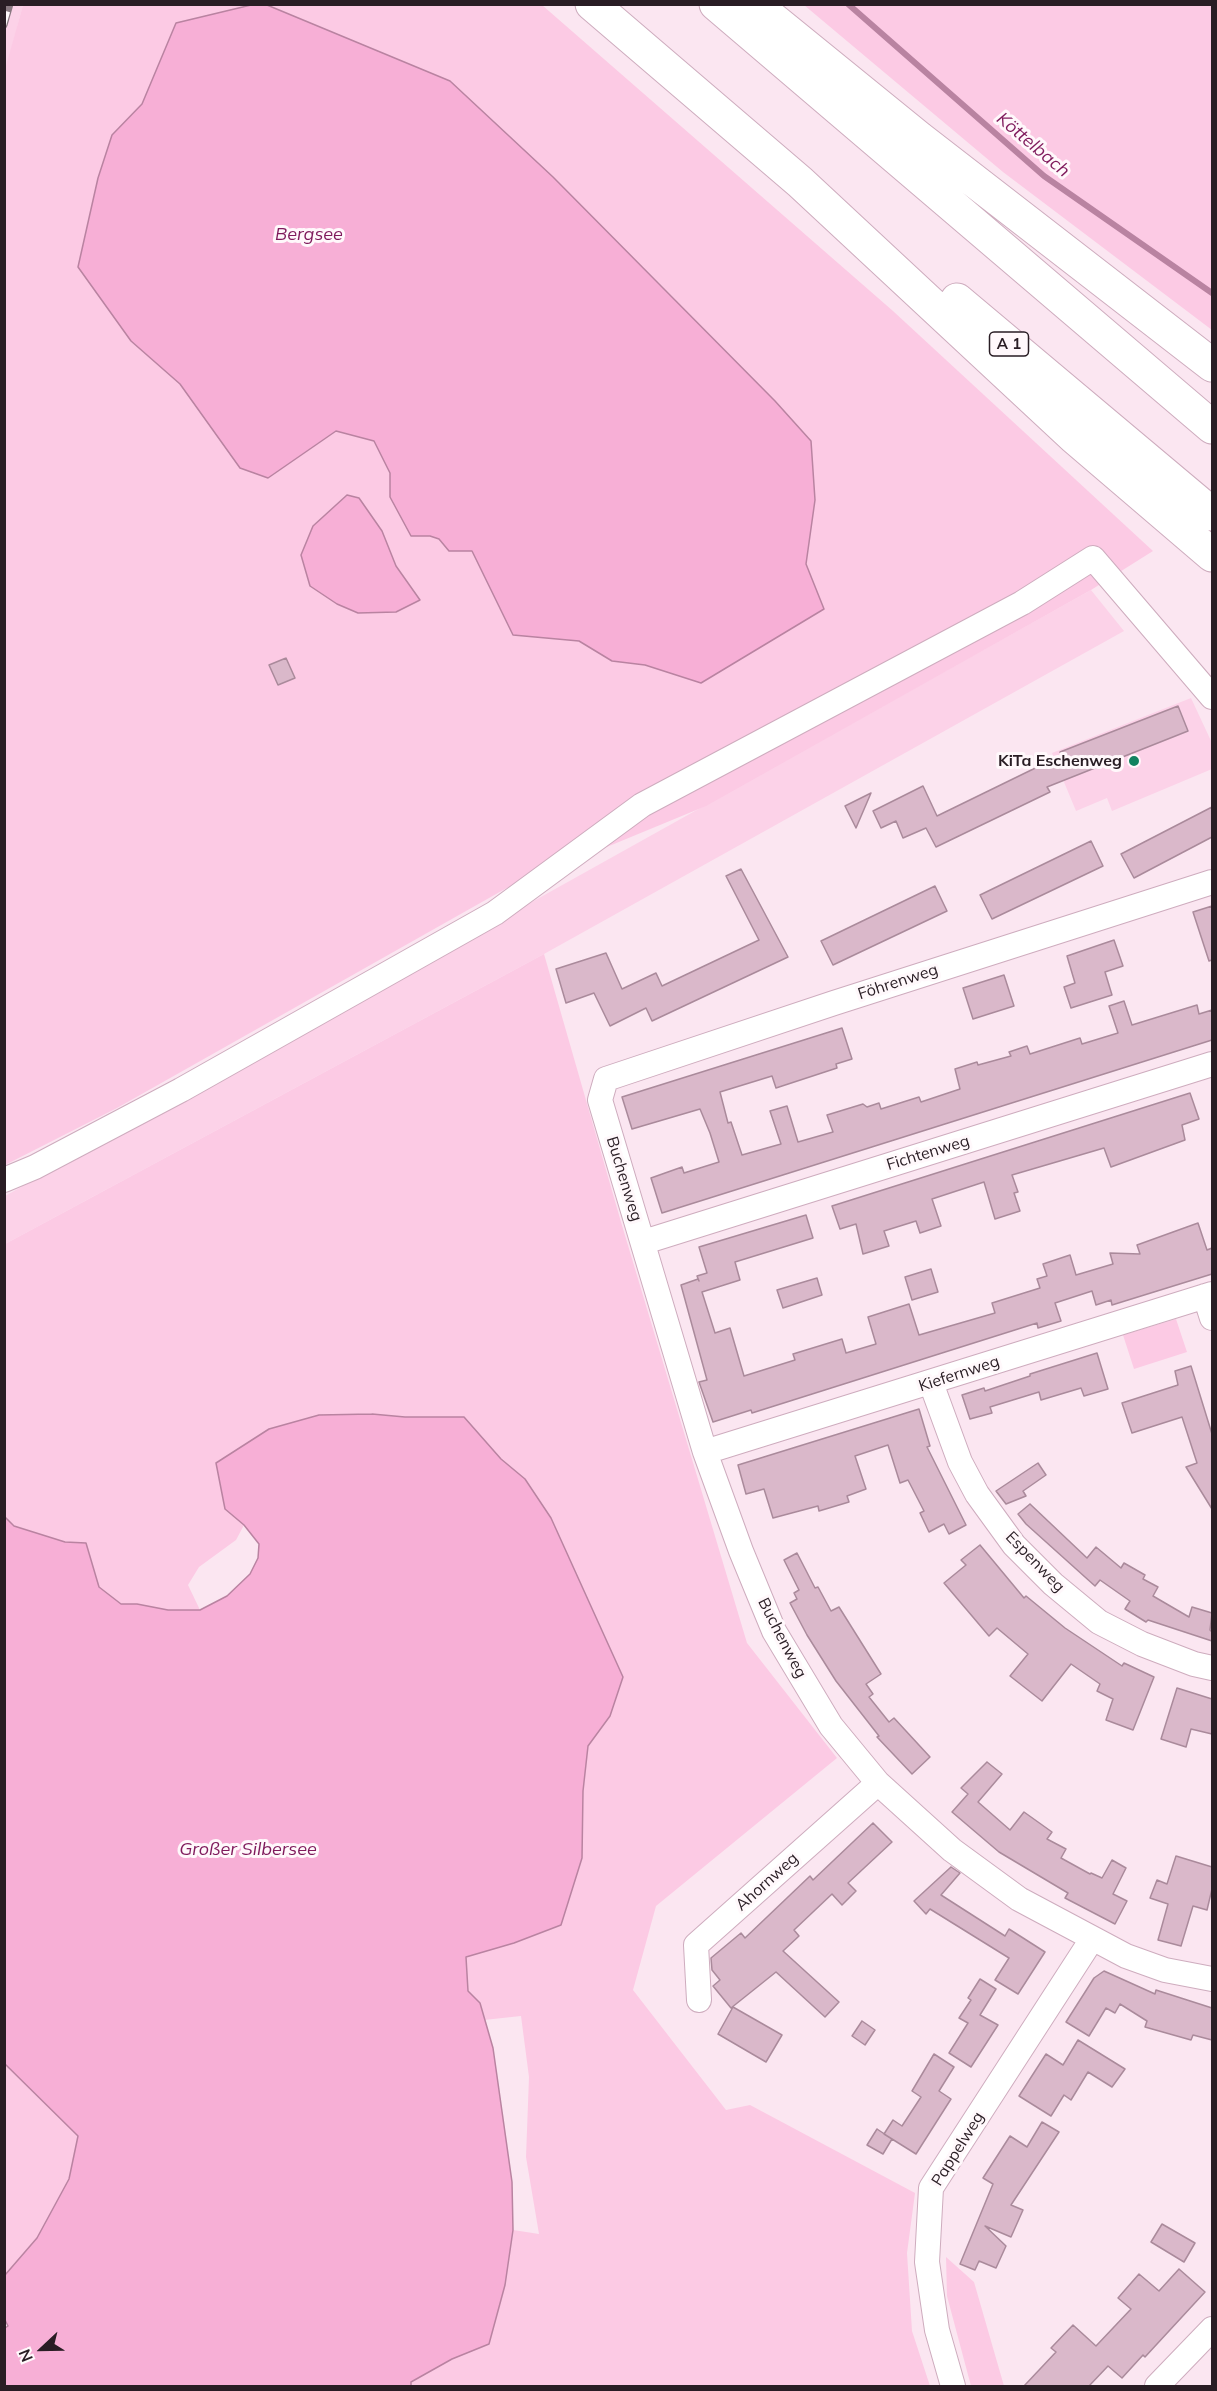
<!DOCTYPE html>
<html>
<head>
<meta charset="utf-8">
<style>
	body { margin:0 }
	#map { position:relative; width:1217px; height:2391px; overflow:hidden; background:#fbe6f1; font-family:Mulish,sans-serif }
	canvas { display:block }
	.frame { position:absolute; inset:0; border:6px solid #291d24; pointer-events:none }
	.north { position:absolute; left:12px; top:2319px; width:60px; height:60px; -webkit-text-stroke:4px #fff8fb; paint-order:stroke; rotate:248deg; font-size:16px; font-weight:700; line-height:24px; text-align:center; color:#291d24 }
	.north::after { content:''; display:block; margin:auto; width:21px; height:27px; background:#291d24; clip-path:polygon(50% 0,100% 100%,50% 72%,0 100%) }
</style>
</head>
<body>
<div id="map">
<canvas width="1217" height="2391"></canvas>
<div class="frame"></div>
<div class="north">N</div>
</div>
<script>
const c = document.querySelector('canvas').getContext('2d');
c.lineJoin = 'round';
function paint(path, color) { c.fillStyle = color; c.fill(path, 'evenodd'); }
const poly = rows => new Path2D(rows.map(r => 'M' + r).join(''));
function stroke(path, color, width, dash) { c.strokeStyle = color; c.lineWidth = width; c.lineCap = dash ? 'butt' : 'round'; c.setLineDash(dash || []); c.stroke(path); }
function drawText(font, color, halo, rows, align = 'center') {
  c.font = font + ' Mulish,sans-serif'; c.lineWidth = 6; c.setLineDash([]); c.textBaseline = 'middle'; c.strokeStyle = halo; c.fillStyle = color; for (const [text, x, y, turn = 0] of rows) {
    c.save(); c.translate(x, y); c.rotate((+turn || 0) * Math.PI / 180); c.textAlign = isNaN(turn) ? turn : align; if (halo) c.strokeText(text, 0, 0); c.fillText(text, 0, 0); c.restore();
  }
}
const built = poly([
	[5,4,23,5,5,73,4,5],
	[1091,590,1124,631,544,954,5,1244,5,1196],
	[1191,698,1212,743,1212,769,1112,811,1107,798,1076,811,1052,753]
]);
const green = poly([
	[23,5,251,5,176,23,142,104,112,135,131,341,180,384,268,478,336,431,374,441,390,473,390,497,430,536,439,539,450,551,472,551,513,635,580,641,612,661,645,665,701,683,824,609,806,564,815,500,811,441,661,285,450,81,267,5,542,5,893,311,1153,551,1091,590,706,806,505,889,117,1108,5,1165,4,73],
	[347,495,359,498,382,531,396,566,420,601,310,586,301,555,313,526],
	[804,5,1212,5,1212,330,1003,172],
	[544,954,621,1222,747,1643,837,1758,656,1906,633,1990,726,2110,750,2105,915,2193,907,2253,912,2331,930,2386,411,2386,411,2382,452,2359,489,2344,505,2285,513,2230,539,2234,526,2157,529,2077,521,2016,484,2020,480,2004,468,1991,466,1957,514,1943,583,1791,588,1746,610,1716,623,1677,587,1598,525,1479,501,1459,405,1417,372,1414,319,1415,225,1509,244,1525,236,1540,199,1567,188,1585,200,1610,168,1610,137,1604,121,1604,99,1587,86,1543,65,1542,14,1526,5,1517,5,1244],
	[1176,1319,1187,1352,1134,1369,1123,1335],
	[5,2064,78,2136,69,2179,37,2238,5,2275],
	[946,2257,974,2282,1004,2386,971,2386,947,2296]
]);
const water = poly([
	[251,5,267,5,450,81,553,177,775,401,811,441,815,500,806,564,824,609,701,683,645,665,612,661,579,641,513,635,472,551,449,551,439,539,430,536,411,536,390,497,390,473,374,441,336,431,268,478,240,468,180,384,131,341,78,267,98,178,112,135,142,104,176,23,251,5],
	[347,495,359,498,382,531,396,566,420,600,396,612,358,613,337,604,310,586,301,555,313,526,347,495],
	[372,1414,405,1417,464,1417,501,1459,525,1479,551,1518,623,1677,610,1716,588,1746,583,1791,582,1858,561,1925,514,1943,466,1957,468,1991,480,2003,493,2048,512,2182,513,2230,505,2285,489,2344,452,2359,411,2382,411,2386,5,2386,5,2328,8,2326,5,2320,5,2275,37,2238,69,2179,78,2136,5,2064,5,1517,14,1526,65,1542,86,1543,99,1587,121,1604,137,1604,168,1610,200,1610,227,1596,250,1574,258,1558,259,1544,244,1525,225,1509,216,1463,269,1429,319,1415,372,1414]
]);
const stream = poly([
	[848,4,1044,176,1212,293]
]);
const building = poly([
	[286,658,295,678,278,685,269,665,286,658],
	[1178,706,1188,731,1047,787,1050,792,936,847,926,828,903,838,896,821,881,828,873,811,923,786,937,816,1062,755,1060,752,1178,706],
	[871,793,856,828,845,806,871,793],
	[1212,807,1212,837,1134,878,1121,854,1212,807],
	[1091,841,1103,866,992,919,980,895,1091,841],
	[741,869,788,957,652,1021,646,1008,610,1026,594,993,566,1003,556,969,606,953,622,989,656,973,662,986,759,940,726,876,741,869],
	[935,886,947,911,833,965,821,941,935,886],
	[1212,906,1212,960,1209,961,1193,912,1212,906],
	[1114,940,1123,966,1105,972,1112,995,1071,1008,1064,987,1075,983,1067,956,1114,940],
	[1004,975,1014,1006,973,1019,963,988,1004,975],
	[1124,1001,1132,1025,1197,1005,1199,1014,1212,1010,1212,1040,662,1213,651,1178,682,1167,684,1173,719,1162,710,1133,700,1109,632,1129,622,1097,842,1028,852,1059,836,1064,837,1068,776,1088,772,1076,720,1092,728,1123,731,1122,742,1155,781,1144,770,1111,787,1106,798,1142,833,1132,827,1115,863,1104,867,1107,879,1103,881,1109,919,1097,921,1102,960,1089,955,1069,977,1062,978,1065,1011,1056,1009,1052,1027,1046,1030,1054,1080,1038,1082,1044,1118,1033,1109,1006,1124,1001],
	[1190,1093,1199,1119,1182,1125,1185,1140,1111,1167,1104,1148,1012,1175,1018,1192,1014,1193,1020,1211,995,1219,984,1182,932,1199,941,1226,920,1233,916,1221,884,1231,889,1246,863,1254,856,1224,840,1229,832,1206,1190,1093],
	[806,1215,813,1238,735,1262,740,1280,702,1292,715,1333,730,1328,744,1376,795,1360,793,1354,842,1339,846,1353,876,1344,868,1317,909,1304,919,1335,995,1313,992,1303,1040,1288,1037,1279,1047,1276,1043,1264,1070,1255,1076,1275,1113,1264,1110,1253,1140,1254,1137,1245,1198,1223,1207,1250,1212,1248,1212,1274,1112,1305,1111,1300,1096,1305,1092,1291,1055,1303,1061,1321,1038,1328,1037,1323,752,1413,751,1410,713,1422,699,1382,707,1380,681,1285,698,1279,699,1281,697,1276,707,1273,699,1247,806,1215],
	[931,1269,938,1292,912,1300,905,1277,931,1269],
	[817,1278,822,1295,783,1308,777,1290,817,1278],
	[1097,1353,1108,1389,1084,1396,1081,1388,1041,1400,1039,1392,990,1407,992,1413,970,1419,962,1395,984,1388,985,1391,1030,1376,1030,1374,1097,1353],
	[1191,1366,1212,1434,1212,1509,1186,1467,1197,1463,1182,1417,1132,1433,1122,1403,1178,1385,1175,1371,1191,1366],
	[919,1409,930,1446,927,1447,966,1525,949,1534,944,1524,929,1532,920,1513,924,1511,908,1480,900,1483,888,1445,855,1456,866,1489,847,1496,849,1502,819,1511,818,1506,773,1518,764,1489,746,1494,738,1465,919,1409],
	[1038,1463,1046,1475,1023,1491,1026,1496,1006,1504,996,1491,1038,1463],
	[1030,1504,1087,1558,1096,1547,1121,1568,1124,1563,1145,1575,1143,1579,1158,1587,1153,1596,1189,1617,1192,1607,1212,1613,1210,1630,1212,1632,1212,1641,1148,1620,1146,1622,1125,1609,1130,1601,1100,1580,1095,1586,1026,1524,1018,1514,1030,1504],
	[980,1545,1024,1598,1026,1596,1065,1628,1122,1666,1124,1663,1154,1677,1133,1730,1106,1720,1113,1699,1097,1691,1100,1684,1071,1664,1042,1701,1010,1676,1028,1654,997,1628,989,1636,944,1583,966,1565,961,1560,980,1545],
	[797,1553,815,1588,818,1587,831,1611,839,1607,881,1674,866,1684,873,1694,869,1697,889,1722,894,1718,930,1757,912,1774,877,1737,879,1736,836,1681,807,1635,790,1603,797,1599,794,1593,799,1590,784,1560,797,1553],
	[1177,1688,1212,1699,1212,1734,1191,1729,1186,1747,1161,1739,1177,1688],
	[987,1762,1002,1774,978,1802,1010,1830,1024,1812,1052,1832,1047,1839,1066,1849,1061,1858,1090,1874,1091,1873,1102,1878,1112,1860,1126,1868,1113,1894,1127,1901,1115,1924,1065,1898,1068,1893,999,1852,952,1812,968,1794,961,1788,987,1762],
	[873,1823,892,1842,848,1883,856,1891,842,1905,832,1894,794,1930,799,1936,783,1951,839,2002,825,2017,776,1972,731,2008,713,1986,720,1980,712,1970,711,1958,741,1933,745,1938,810,1876,813,1880,873,1823],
	[1176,1856,1212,1867,1212,1889,1207,1910,1193,1906,1181,1946,1158,1940,1168,1904,1150,1898,1157,1880,1167,1884,1176,1856],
	[951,1867,960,1873,941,1895,1005,1936,1009,1929,1045,1952,1018,1994,995,1980,1009,1958,930,1909,926,1914,914,1901,951,1867],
	[1104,1971,1155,1994,1156,1990,1212,2008,1212,2040,1193,2035,1191,2040,1145,2027,1147,2021,1120,2004,1115,2013,1106,2008,1089,2036,1066,2022,1094,1978,1104,1971],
	[980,1979,996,1989,980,2015,998,2025,971,2067,949,2053,968,2023,959,2018,971,2000,968,1998,980,1979],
	[733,2007,782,2035,766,2062,718,2034,733,2007],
	[862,2021,875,2030,865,2045,852,2036,862,2021],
	[1078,2040,1125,2069,1112,2087,1088,2072,1071,2100,1064,2095,1051,2116,1019,2096,1046,2054,1063,2065,1078,2040],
	[934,2054,954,2067,939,2091,951,2099,916,2154,884,2134,893,2120,902,2126,921,2097,912,2091,934,2054],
	[1042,2122,1059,2132,1011,2205,1023,2210,1011,2237,985,2226,1006,2246,996,2268,979,2261,975,2270,960,2264,993,2184,983,2178,1010,2136,1027,2147,1042,2122],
	[877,2129,892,2139,883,2154,867,2145,877,2129],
	[1162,2224,1195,2243,1184,2262,1151,2242,1162,2224],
	[1179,2269,1205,2292,1145,2357,1143,2355,1122,2378,1108,2366,1089,2386,1024,2386,1056,2352,1051,2348,1073,2325,1096,2346,1131,2309,1118,2298,1139,2274,1159,2291,1179,2269]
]);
const minor = poly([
	[1212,882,834,1003,606,1079,600,1100,705,1452,741,1551,774,1631,831,1726,878,1783,952,1850,1019,1899,1126,1956,1165,1970,1212,1979],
	[4,1180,35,1167,181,1090,495,913,642,805,1022,603,1093,558,1212,697],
	[644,1242,1212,1064],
	[1205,1296,1212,1318],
	[931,1383,960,1462,977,1494,1014,1545,1053,1584,1099,1622,1142,1644,1194,1664,1212,1668],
	[705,1452,1212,1294],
	[699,2000,696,1945,878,1783],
	[953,2386,937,2330,927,2262,931,2188,1092,1939],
	[1157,2386,1212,2329]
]);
const motorway = poly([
	[592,4,800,182,1074,437,1212,555],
	[716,4,1212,427],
	[754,4,919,138,1212,365],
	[957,300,1212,514]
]);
const rail = poly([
	[4,25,10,4]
]);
const markers = [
	[1134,761,6,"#128260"]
];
const shields = [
	[1009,344,39]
];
const shieldNames = [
	["A 1",1009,344]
];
const poiNames = [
	["KiTa Eschenweg",1122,761]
];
const streetNames = [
	["Föhrenweg",898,982,-18],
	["Fichtenweg",928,1153,-17],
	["Buchenweg",624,1179,73],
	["Kiefernweg",959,1374,-18],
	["Espenweg",1035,1562,46],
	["Buchenweg",782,1638,63],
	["Ahornweg",767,1882,-42],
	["Pappelweg",958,2149,-58]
];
const waterNames = [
	["Köttelbach",1033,145,40],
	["Bergsee",309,235],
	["Großer Silbersee",248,1850]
];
paint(built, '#fcd2e8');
paint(green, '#fccae4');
paint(water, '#f7afd6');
stroke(water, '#b983a1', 1.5);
stroke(stream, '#b983a1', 6);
paint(building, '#dab8ca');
stroke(building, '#aa8a9b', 1.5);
stroke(minor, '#ceacbe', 26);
stroke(motorway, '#ceacbe', 35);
stroke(minor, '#fff', 24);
stroke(motorway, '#fff', 33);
stroke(rail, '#897981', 7);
stroke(rail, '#fff8fb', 4.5, [14]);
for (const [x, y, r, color] of markers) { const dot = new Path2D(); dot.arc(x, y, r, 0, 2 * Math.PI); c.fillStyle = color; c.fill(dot); stroke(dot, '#fff8fb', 2); }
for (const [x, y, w] of shields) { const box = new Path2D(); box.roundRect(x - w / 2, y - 12, w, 24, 4.5); c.fillStyle = '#fff8fb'; c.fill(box); stroke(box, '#291d24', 1.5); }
drawText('bold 15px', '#291d24', null, shieldNames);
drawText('bold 16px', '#291d24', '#fff8fb', poiNames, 'right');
drawText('16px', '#291d24', '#fff8fb', streetNames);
drawText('italic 18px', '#7f1a5c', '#fff8fb', waterNames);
</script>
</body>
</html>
